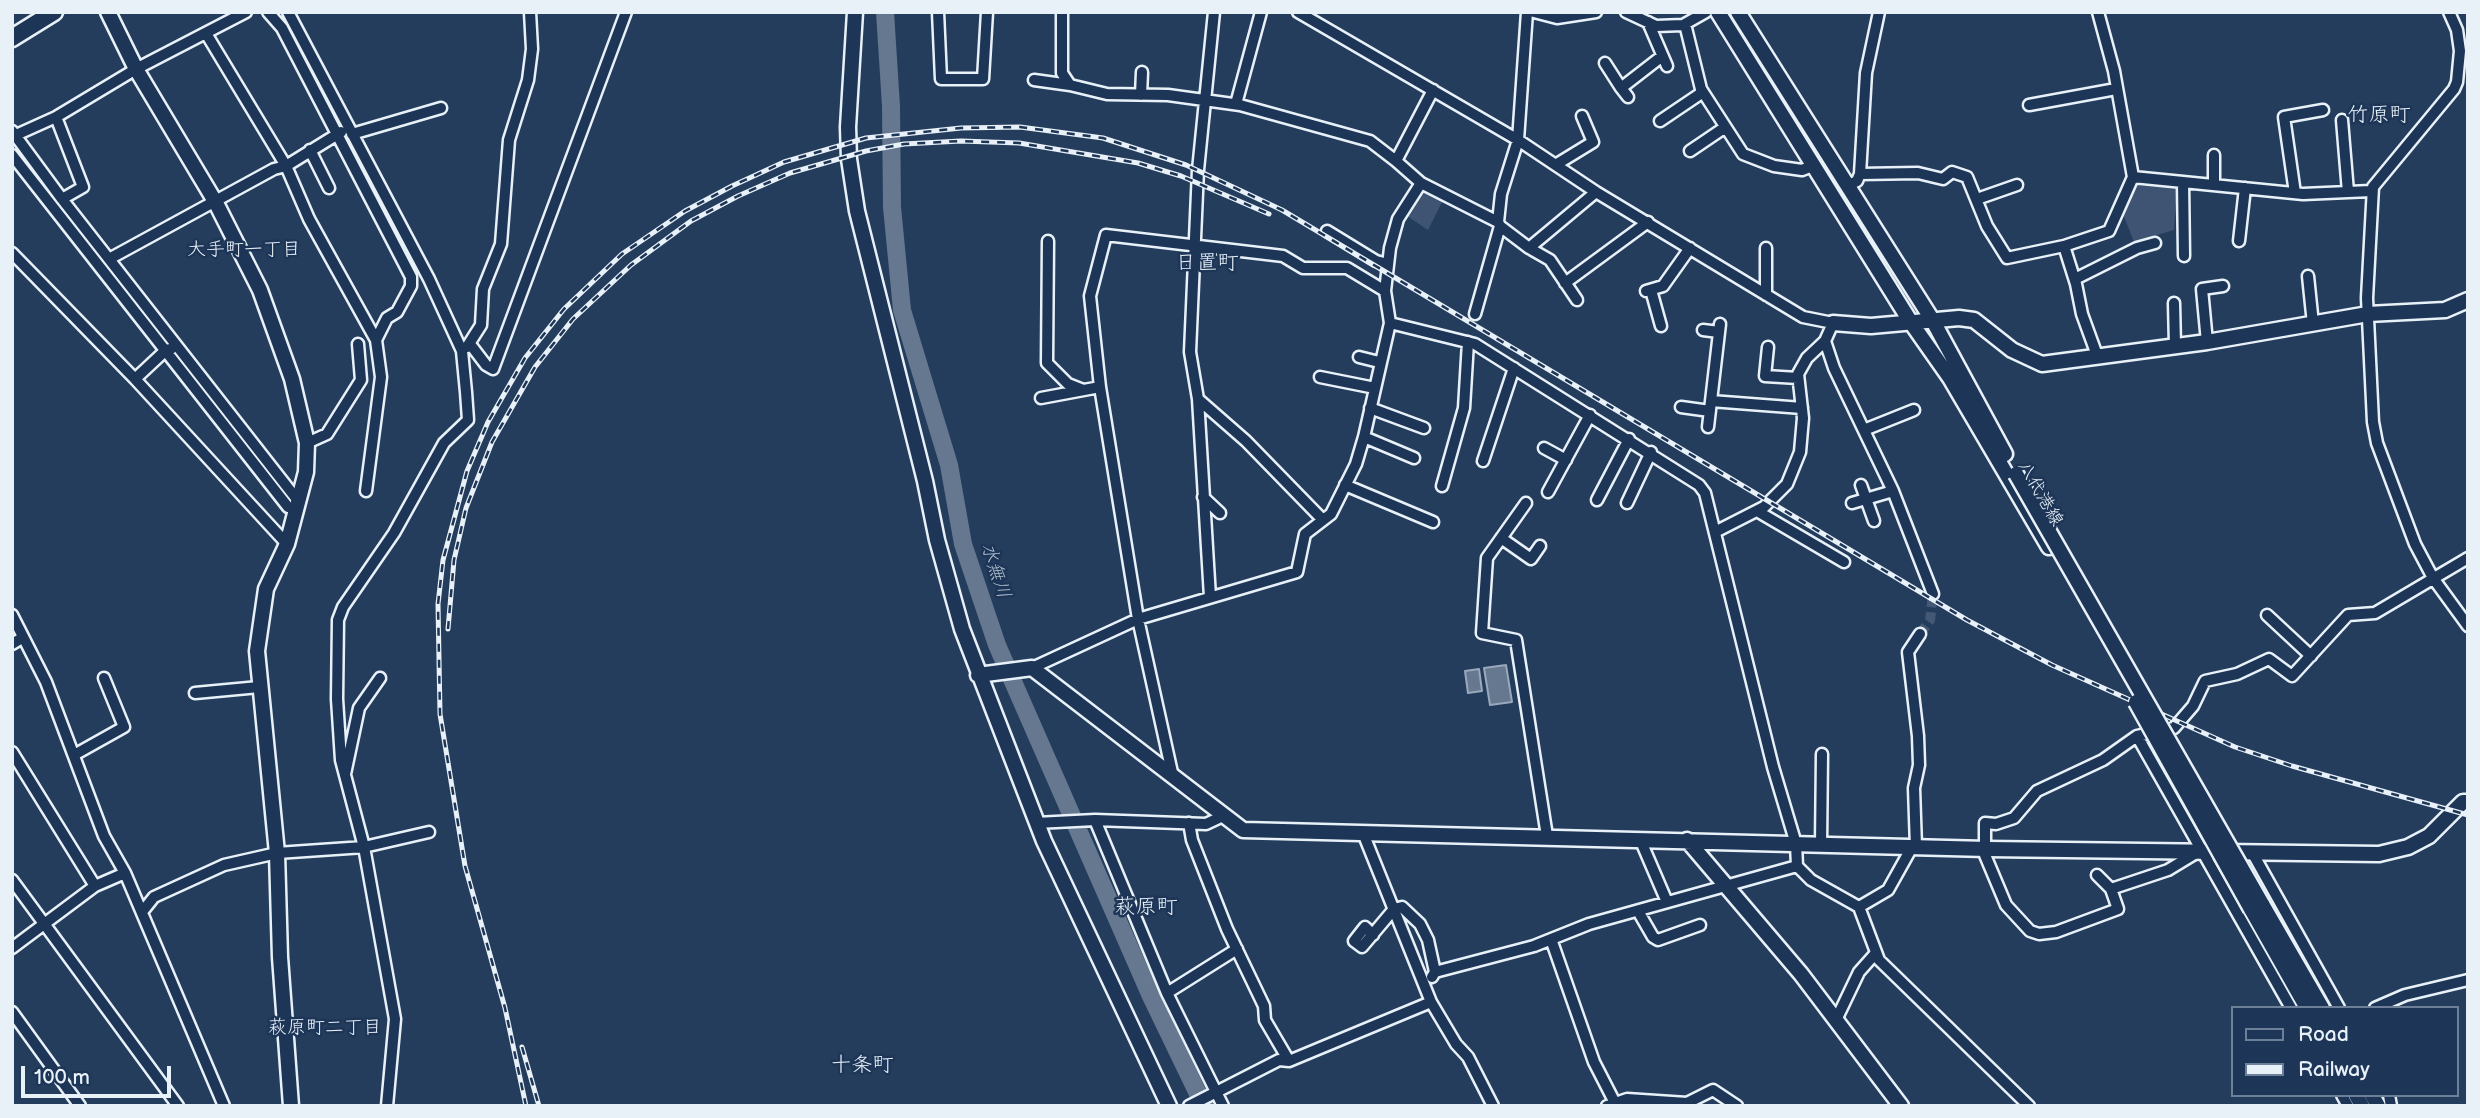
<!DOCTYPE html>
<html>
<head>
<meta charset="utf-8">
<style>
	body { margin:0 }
	#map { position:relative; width:2480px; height:1118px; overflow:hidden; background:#253d5d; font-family:"Balsamiq Sans",sans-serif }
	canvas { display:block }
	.frame { position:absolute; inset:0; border:14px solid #e8f1f8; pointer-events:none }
	.legend { position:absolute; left:2231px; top:1006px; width:228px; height:91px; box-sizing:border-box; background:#1d3557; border:2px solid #6e8097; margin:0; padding:9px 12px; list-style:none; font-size:21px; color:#e8f1f8 }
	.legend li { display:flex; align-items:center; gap:14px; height:35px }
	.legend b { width:35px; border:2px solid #6e8097 }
	.scale { position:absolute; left:21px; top:1066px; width:150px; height:32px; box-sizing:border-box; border:4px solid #e8f1f8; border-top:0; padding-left:9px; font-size:21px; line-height:24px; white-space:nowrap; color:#e8f1f8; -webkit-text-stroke:5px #1d3557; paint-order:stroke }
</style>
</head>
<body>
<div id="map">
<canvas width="2480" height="1118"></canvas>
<div class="frame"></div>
<ul class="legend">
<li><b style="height:9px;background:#1d3557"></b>Road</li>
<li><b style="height:9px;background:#e8f1f8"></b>Railway</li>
</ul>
<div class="scale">100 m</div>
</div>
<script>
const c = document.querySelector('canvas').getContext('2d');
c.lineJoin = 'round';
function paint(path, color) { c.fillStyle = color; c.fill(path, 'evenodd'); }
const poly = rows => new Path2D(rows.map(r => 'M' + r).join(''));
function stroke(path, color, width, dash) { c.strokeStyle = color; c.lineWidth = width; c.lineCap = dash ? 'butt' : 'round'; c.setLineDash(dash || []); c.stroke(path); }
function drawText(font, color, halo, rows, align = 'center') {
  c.font = font + ' "Balsamiq Sans","Klee One",sans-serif'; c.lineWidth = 5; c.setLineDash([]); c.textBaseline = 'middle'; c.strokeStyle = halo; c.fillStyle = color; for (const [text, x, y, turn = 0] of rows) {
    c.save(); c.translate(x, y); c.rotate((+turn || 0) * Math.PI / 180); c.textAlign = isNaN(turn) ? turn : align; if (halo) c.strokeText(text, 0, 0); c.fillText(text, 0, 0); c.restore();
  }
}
const green = poly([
	[2136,185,2177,189,2174,230,2134,242,2123,214],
	[1424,189,1443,200,1428,230,1407,216,1413,201]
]);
const water = poly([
	[1506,665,1512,702,1490,705,1484,668,1506,665],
	[1479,669,1482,691,1468,693,1465,671,1479,669]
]);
const river = poly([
	[885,12,891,106,892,207,902,310,949,465,963,544,997,645,1150,994,1204,1106]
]);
const streetTunnel = poly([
	[1920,634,1930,620,1933,594]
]);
const street = poly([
	[268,12,282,28,411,277,411,286,397,312,387,318,376,340],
	[288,12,429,279,462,351,466,392,468,420,444,443,394,533,343,607,338,620,337,699,341,760,364,847,395,1019,387,1106],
	[938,12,941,79,983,79,987,12],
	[1062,12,1062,73,1070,85,1107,94,1168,95,1240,105,1370,141,1396,161],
	[1298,12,1518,140,1596,192,1803,317,1833,323,1825,341,1807,358,1798,374,1803,418,1800,452,1787,484,1764,507,1715,532],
	[1534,12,1557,18,1596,12],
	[1626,12,1656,26,1683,25,1706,12],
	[2449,12,2457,30,2460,51,2457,82,2454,89,2373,187,2367,298,2373,422,2377,443,2415,544,2433,578,2468,626],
	[1648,22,1667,66],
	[1685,24,1701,89,1743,154,1774,166,1802,170,1815,165],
	[207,35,286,166,309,219,376,340,381,377,366,491],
	[1605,63,1621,88,1661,57],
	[1034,80,1070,85],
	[1621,88,1628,97],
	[1141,95,1142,72],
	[1236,104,1261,12],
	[2029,105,2116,89],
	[56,117,83,187,62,199],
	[2342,120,2348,192],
	[1660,121,1703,92],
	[12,131,62,199,299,502],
	[352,134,441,108],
	[16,135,56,117,136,69,246,12],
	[310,150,329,188],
	[1690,151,1724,128],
	[12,155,288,507],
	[2214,155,2214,185],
	[1557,164,1593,142,1582,116],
	[1860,174,1918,173,1943,179,1952,172,1967,177,1987,226,2007,258,2064,246],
	[2133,177,2303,194,2371,191],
	[2183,182,2184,256],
	[1421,183,1498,222],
	[1847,186,1857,181,1860,174,1866,73,1879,12],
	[2295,193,2284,117,2323,110],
	[1977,199,2017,185],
	[1500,226,1529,248],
	[1327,231,1376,261,1388,264],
	[1048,241,1047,363,1068,384,1083,390],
	[2239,241,2245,188],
	[1766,248,1766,295],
	[12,253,135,379,287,544],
	[109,259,274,169,286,166,341,132],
	[2308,276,2313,324],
	[2075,279,2137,248,2155,243],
	[1565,283,1648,222],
	[1651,290,1661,326],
	[1646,291,1663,286,1690,248],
	[1577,300,1550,260,1529,248,1596,192],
	[2174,303,2175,346],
	[1475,314,1500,226,1498,222,1501,194,1518,140,1527,12],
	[1390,323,1475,344,1699,485,1705,493,1773,767,1796,844,1797,866],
	[1703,330,1719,332],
	[1825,341,1834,368,1893,491,1933,594],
	[2207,342,2202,289,2223,286],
	[470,344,486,365,493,369,626,12],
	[467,347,481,325,483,289,501,244,509,140,528,80,532,49,530,12],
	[1768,347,1765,376,1798,378],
	[1359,357,1379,362],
	[2098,358,2082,314,2076,284,2064,246,2109,231,2133,177,2114,71,2098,12],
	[1320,377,1375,388],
	[135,379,166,350,171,349],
	[1041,398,1100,387],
	[1198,399,1246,441,1322,519],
	[1711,401,1720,324],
	[1681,407,1710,411],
	[1370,408,1424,428],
	[1708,427,1711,401,1802,408],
	[1864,430,1914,410],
	[1364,437,1414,458],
	[307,443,327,434,361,380,358,344],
	[1544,448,1566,460],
	[1483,461,1514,368],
	[1345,485,1433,522],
	[1861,485,1874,521],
	[1442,486,1464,408,1468,342],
	[1548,492,1590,415],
	[1203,497,1220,513],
	[1597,500,1629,439],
	[1526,503,1487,558,1482,633,1516,640,1547,836],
	[1627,503,1651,452],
	[1852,503,1893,491],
	[1757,511,1844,562],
	[1501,538,1531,559,1540,546],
	[1210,597,1198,399,1190,352,1198,170,1214,12],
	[12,615,46,682,104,836,125,873,224,1106],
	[2267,615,2311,656],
	[12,644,22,638],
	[1032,668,1138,619,1297,572,1305,534,1331,514,1356,464,1364,437,1390,323,1385,291,1390,248,1398,219,1421,183,1396,161,1433,90],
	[195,693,259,687],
	[2137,736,2291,1008],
	[12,752,95,886],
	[74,755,124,727,104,678],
	[345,774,359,708,380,678],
	[1173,777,1138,619,1100,387,1090,296,1106,235,1283,256,1303,268,1347,268,1385,291],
	[1095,820,1167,993,1223,1106],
	[1036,823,1095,820,1206,824,1223,816],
	[1189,823,1192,840,1227,929,1264,1006,1265,1020,1289,1061],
	[1363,833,1431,1002,1456,1044,1468,1057,1493,1106],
	[1644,839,1643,846,1667,902],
	[1821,845,1822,754],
	[1916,847,1914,788,1919,765,1918,736,1908,652,1920,634],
	[2196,853,2168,870,2111,889,2118,909,2056,932,2039,934,2030,931,2006,905,1985,855,1985,823,1996,824,2014,818,2037,791,2103,760,2137,736,2174,728,2193,706,2205,681,2237,674,2269,659,2292,676,2348,615,2375,613,2468,558],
	[2253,854,2339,1008],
	[2097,875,2111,889],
	[12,880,178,1106],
	[1859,907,1888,890,1912,847],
	[1638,911,1653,937,1658,940,1700,925],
	[142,912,154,897,224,865,277,853,364,847,429,832],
	[1373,935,1365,927,1354,941,1362,947,1394,909,1402,907,1420,924,1428,940,1435,972,1432,977],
	[1551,939,1594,1062,1614,1101],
	[12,948,95,886,125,873],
	[1435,972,1534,946,1589,924,1797,866,1811,880,1859,907,1879,960,2029,1106],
	[1167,993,1237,949],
	[2375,1008,2405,995,2468,980],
	[12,1012,80,1106],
	[1836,1020,1859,972,1875,954],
	[2342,1095,2348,1106],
	[2389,1095,2391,1106],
	[1189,1106,1279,1060,1289,1061,1431,1002],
	[1607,1106,1627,1099,1687,1103,1713,1090,1737,1106]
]);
const secondary = poly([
	[108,12,136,69,216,203,260,290,292,379,307,443,306,472,287,544,266,589,257,651,277,853,280,957,291,1106],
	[855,12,848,127,849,159,857,211,925,481,937,540,962,629,1044,841,1169,1106],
	[1718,12,1910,321,1950,378,2049,547],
	[1738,12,1933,321,2005,454],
	[1833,323,1871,326,1959,318,1974,320,2012,350,2042,364,2207,342,2368,314,2445,310,2468,300],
	[978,675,1032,668,1243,830,1987,849,2379,854,2408,847,2429,836,2463,802,2468,802],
	[1687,840,1801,974,1901,1106],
	[2262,904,2322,1008],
	[2251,909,2307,1008],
	[2356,1095,2362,1106],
	[2372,1095,2378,1106]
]);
const primary = poly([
	[12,38,54,12]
]);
const rail = poly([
	[448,629,454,560,466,508,492,442,535,367,573,319,631,265,691,221,738,196,790,173,866,151,904,144,961,141,1019,143,1138,163,1181,176,1269,214],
	[522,1047,539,1106],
	[526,1106,505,1008,465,866,440,714,438,604,443,560,467,471,488,422,525,358,564,309,622,254,685,211,732,186,784,162,866,138,961,128,1020,127,1103,138,1186,165,1282,210,1967,620,2052,665,2235,747,2292,766,2468,815]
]);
const secondaryBridge = poly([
	[2016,474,2262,904],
	[2136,702,2251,909]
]);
const streetNames = [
	["八代港線",2040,494,60]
];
const neighbourhoodNames = [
	["大手町一丁目",244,250],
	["萩原町二丁目",325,1028]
];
const waterNames = [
	["水無川",995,571,72]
];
const quarterNames = [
	["竹原町",2379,116],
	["日置町",1207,264],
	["萩原町",1146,908],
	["十条町",862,1066]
];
paint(green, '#3e5472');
paint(water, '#657890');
stroke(water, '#99a8ba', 2);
stroke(river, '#657890', 18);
stroke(streetTunnel, '#425874', 10, [10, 5]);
stroke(street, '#e8f1f8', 15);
stroke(secondary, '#e8f1f8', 19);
stroke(primary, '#e8f1f8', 21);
stroke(street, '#1d3557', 10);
stroke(secondary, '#1d3557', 14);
stroke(primary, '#1d3557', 16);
stroke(rail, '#e8f1f8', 5);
stroke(rail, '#1d3557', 2.5, [8]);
stroke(secondaryBridge, '#e8f1f8', 19, []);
stroke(secondaryBridge, '#1d3557', 14);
drawText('18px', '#e8f1f8', '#1d3557', streetNames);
drawText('19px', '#e8f1f8', '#1d3557', neighbourhoodNames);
drawText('italic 19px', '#b4c1ce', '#1d3557', waterNames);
drawText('21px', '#e8f1f8', '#1d3557', quarterNames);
</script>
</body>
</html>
